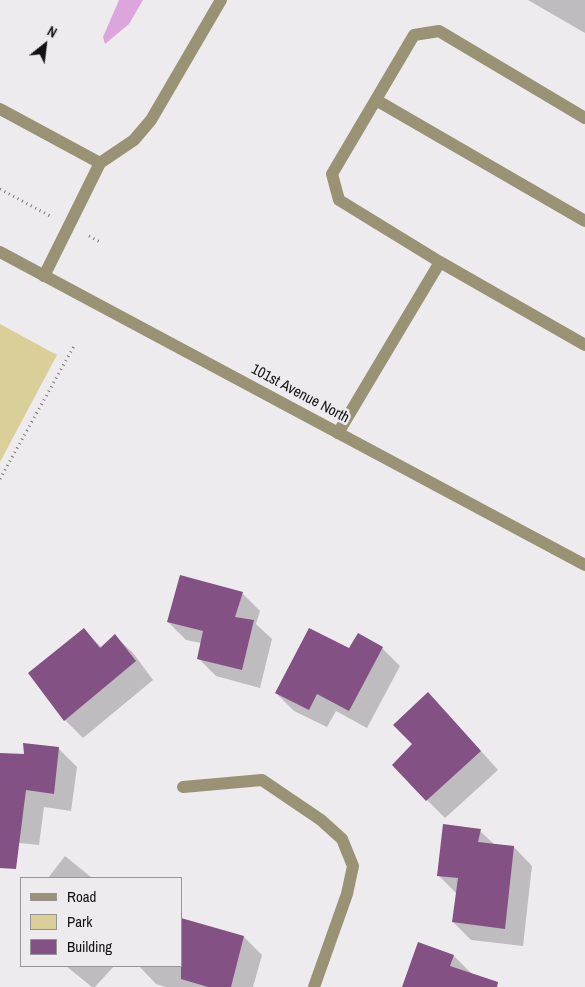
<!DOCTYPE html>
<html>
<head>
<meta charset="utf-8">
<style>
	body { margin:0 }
	#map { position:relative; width:585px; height:987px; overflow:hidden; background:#eeebee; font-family:"Archivo Narrow",sans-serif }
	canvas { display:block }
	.legend { position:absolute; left:20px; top:877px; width:162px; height:90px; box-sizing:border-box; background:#eeebee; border:1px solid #969496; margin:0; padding:6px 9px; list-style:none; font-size:15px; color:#131213 }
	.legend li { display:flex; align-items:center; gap:10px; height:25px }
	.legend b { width:25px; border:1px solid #969496 }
	.north { position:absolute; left:20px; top:20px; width:50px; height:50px; -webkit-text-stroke:4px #eeebee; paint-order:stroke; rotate:29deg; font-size:14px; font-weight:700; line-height:20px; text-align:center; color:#131213 }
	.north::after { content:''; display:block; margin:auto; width:18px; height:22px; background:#131213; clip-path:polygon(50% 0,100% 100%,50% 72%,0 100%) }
</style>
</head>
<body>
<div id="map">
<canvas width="585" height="987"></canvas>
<ul class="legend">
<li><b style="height:6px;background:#999274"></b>Road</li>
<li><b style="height:14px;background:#dace99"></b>Park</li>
<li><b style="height:14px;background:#835183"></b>Building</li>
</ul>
<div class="north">N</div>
</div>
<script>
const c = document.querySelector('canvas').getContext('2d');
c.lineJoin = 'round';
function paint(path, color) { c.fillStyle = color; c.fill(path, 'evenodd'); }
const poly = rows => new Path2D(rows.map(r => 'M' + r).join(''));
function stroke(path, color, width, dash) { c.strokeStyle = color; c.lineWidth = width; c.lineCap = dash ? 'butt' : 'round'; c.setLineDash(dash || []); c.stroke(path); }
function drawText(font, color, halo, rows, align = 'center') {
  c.font = font + ' "Archivo Narrow",sans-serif'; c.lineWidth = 5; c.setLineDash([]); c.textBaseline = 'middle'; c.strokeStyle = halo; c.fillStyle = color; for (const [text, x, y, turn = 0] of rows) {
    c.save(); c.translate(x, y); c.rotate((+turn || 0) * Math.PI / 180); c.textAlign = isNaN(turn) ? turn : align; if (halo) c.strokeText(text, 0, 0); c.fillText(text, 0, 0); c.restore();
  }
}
const green = poly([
	[0,324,57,355,0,462]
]);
const water = poly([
	[119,0,143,0,129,24,105,44,103,37]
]);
const shadow = poly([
	[528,0,585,0,585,33],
	[242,593,260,611,256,624,272,639,260,688,216,676,198,658,201,643,186,640,168,622],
	[84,630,102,648,115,636,133,653,153,680,83,738,65,720,29,673],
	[382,648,400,666,367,728,336,711,327,727,294,711,276,693,350,650],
	[446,712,498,770,445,818,427,800],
	[59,749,77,767,71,811,44,807,39,845,0,841,0,754,25,756],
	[480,831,495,845,514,847,532,866,523,946,471,940,453,922,457,894,438,875],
	[65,856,92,878,48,878],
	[181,919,244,937,262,955,253,987,166,987,156,984,139,966,181,966],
	[454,956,472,974,490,987,404,987],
	[66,966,114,966,95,987,92,987]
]);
const building = poly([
	[180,575,243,592,235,617,254,620,242,670,197,659,203,631,167,622],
	[84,628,100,648,115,634,136,661,64,721,28,673],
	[309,628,349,648,358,633,383,647,349,711,317,694,309,710,275,693],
	[428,692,481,751,426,801,392,765,412,744,393,725],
	[23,743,59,747,54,794,26,790,16,869,0,868,0,753,24,754],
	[443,824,481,829,478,842,514,846,505,929,452,922,458,878,437,876],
	[181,918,244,936,231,987,208,987,181,979],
	[418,942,454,955,450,966,498,982,497,987,402,987]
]);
const path = poly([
	[0,189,50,216],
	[89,236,100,242],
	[0,479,74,346]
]);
const lane = poly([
	[376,100,585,221],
	[0,109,100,163],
	[585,118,439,31,414,35,332,174,339,200,440,262,585,345],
	[44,276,100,163,134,140,151,120,221,0],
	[338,433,440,262]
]);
const street = poly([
	[0,252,585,565],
	[183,787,262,780,321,820,342,839,353,866,347,894,314,987]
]);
const streetNames = [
	["101st Avenue North",300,394,28]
];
paint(green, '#dace99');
paint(water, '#dca5db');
paint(shadow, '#0003');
paint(building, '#835183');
stroke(path, '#787678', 3, [1, 4]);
stroke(lane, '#999274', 12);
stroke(street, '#999274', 12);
drawText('15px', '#131213', '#eeebee', streetNames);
</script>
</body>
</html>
